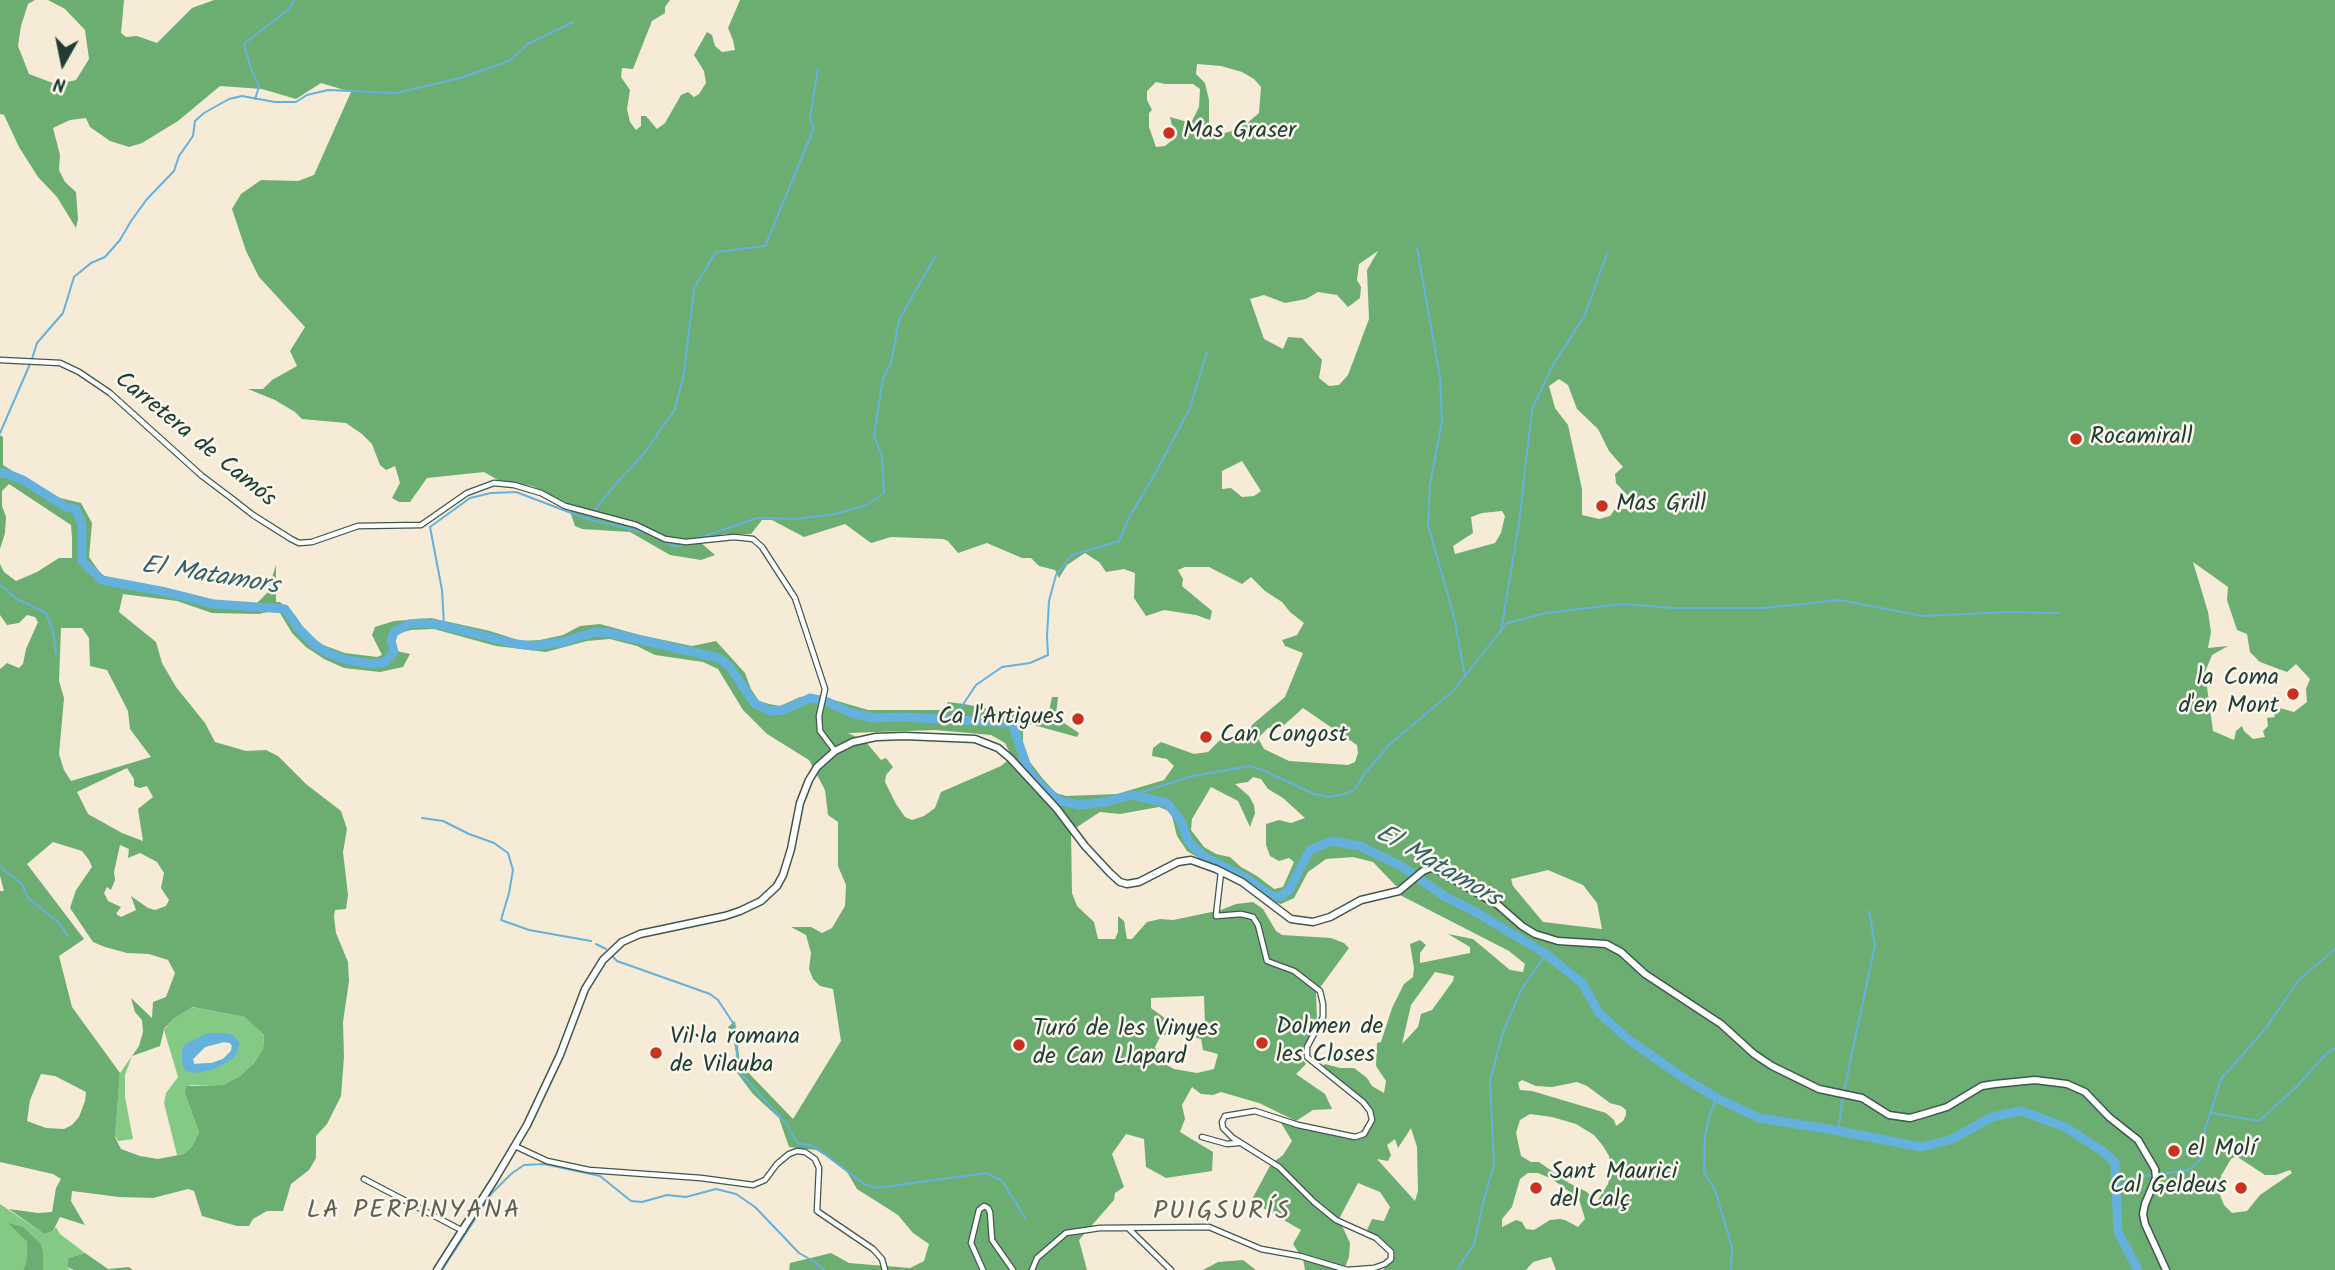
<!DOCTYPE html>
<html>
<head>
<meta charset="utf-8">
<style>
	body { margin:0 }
	#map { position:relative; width:2335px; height:1270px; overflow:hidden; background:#f6ebd6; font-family:Kalam,sans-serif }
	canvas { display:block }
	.north { position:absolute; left:28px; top:28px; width:70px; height:70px; -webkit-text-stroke:5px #fbf7ec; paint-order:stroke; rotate:189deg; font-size:19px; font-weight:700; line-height:28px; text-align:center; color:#1f3d34 }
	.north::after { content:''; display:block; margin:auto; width:24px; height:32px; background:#1f3d34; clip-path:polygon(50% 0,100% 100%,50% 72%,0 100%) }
</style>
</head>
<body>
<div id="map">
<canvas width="2335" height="1270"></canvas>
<div class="north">N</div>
</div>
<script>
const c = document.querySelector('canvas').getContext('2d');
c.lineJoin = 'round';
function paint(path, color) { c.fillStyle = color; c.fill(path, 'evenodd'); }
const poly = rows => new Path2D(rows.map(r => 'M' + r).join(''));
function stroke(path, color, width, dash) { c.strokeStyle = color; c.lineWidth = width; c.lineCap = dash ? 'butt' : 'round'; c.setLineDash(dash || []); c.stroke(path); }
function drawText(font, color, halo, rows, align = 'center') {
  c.font = font + ' Kalam,sans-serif'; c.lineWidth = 5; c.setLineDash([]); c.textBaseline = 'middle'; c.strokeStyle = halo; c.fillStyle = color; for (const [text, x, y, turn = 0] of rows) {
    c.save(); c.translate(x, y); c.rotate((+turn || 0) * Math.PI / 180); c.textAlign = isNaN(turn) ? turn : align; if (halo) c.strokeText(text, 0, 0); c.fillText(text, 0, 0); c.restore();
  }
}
const green = poly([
	[191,1007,246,1017,264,1035,263,1049,254,1063,240,1076,223,1085,190,1085,185,1094,199,1132,192,1146,184,1154,177,1155,164,1103,166,1093,178,1077,164,1030,173,1019],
	[224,1042,230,1043,232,1046,231,1051,223,1059,212,1063,194,1064,193,1059,205,1047],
	[132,1056,125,1075,125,1097,133,1139,118,1141,115,1136,120,1073],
	[0,1204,44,1234,53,1231,56,1227,60,1234,85,1253,68,1258,67,1267,70,1270,43,1270,43,1251,10,1224,27,1242,26,1263,23,1270,0,1270]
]);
const forest = poly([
	[0,0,35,0,28,4,21,26,18,46,29,74,53,83,62,83,76,80,89,59,85,30,65,9,48,0,124,0,121,33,126,37,137,36,157,43,192,8,214,0,670,0,665,7,665,13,652,21,633,69,622,68,621,77,630,90,627,109,630,122,636,130,641,126,641,116,646,116,657,129,665,123,681,95,688,92,694,97,699,94,706,83,704,71,694,55,707,32,712,35,715,46,722,52,735,50,733,40,728,28,740,0,2335,0,2335,1270,1556,1270,1551,1257,1533,1262,1526,1270,1383,1270,1395,1255,1384,1242,1367,1230,1372,1219,1384,1221,1390,1207,1380,1192,1358,1183,1339,1219,1350,1243,1349,1257,1344,1270,1305,1270,1303,1259,1293,1244,1301,1230,1251,1201,1271,1164,1283,1155,1292,1141,1281,1123,1348,1139,1360,1139,1369,1131,1373,1119,1368,1104,1323,1066,1325,1064,1340,1068,1354,1068,1367,1078,1372,1086,1384,1093,1386,1081,1376,1066,1377,1043,1381,1042,1392,1008,1404,984,1413,977,1414,968,1410,944,1420,940,1426,945,1420,953,1420,963,1470,953,1470,947,1448,934,1473,939,1510,970,1523,972,1525,964,1509,951,1400,895,1407,884,1396,886,1373,862,1353,857,1326,859,1308,872,1294,898,1281,904,1272,902,1187,851,1177,836,1171,812,1159,807,1120,814,1100,812,1071,831,1072,893,1077,906,1094,922,1098,939,1115,939,1118,932,1118,916,1124,921,1127,939,1132,939,1147,922,1160,919,1173,920,1221,910,1236,904,1253,902,1263,909,1276,931,1282,935,1331,938,1344,943,1349,948,1316,993,1317,1018,1313,1032,1303,1047,1301,1058,1306,1064,1296,1074,1325,1094,1332,1109,1313,1110,1296,1121,1259,1103,1221,1092,1213,1095,1201,1094,1192,1087,1182,1105,1185,1119,1180,1132,1213,1152,1212,1171,1166,1178,1146,1167,1144,1139,1126,1134,1112,1154,1124,1187,1115,1193,1114,1200,1079,1240,1087,1270,789,1270,790,1263,831,1253,849,1263,910,1268,924,1261,929,1244,913,1233,898,1215,857,1189,847,1172,826,1156,816,1150,789,1147,779,1118,753,1094,735,1070,736,1052,733,1038,728,1027,735,1021,740,1064,793,1119,841,1041,833,989,820,986,813,979,809,969,811,953,806,935,791,927,811,927,822,933,832,928,845,906,846,885,838,866,838,822,828,815,825,790,809,760,767,734,743,710,718,669,703,662,655,655,637,646,610,639,587,641,546,652,496,646,434,629,411,630,397,634,394,641,397,651,410,654,403,667,380,672,344,668,324,659,306,647,292,633,280,613,272,611,259,614,212,613,177,601,123,594,119,612,156,642,162,663,176,687,205,723,215,742,246,751,266,750,278,756,306,784,341,811,347,829,343,852,348,895,346,909,335,910,334,917,336,933,348,962,349,981,343,1022,344,1057,341,1096,327,1124,316,1136,316,1158,309,1170,291,1184,283,1211,267,1211,253,1219,249,1226,237,1226,202,1216,194,1191,188,1189,153,1198,119,1197,72,1191,71,1201,85,1225,60,1217,53,1231,44,1234,9,1209,38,1213,52,1212,56,1188,61,1179,53,1174,0,1162,0,891,4,891,0,876,0,669,7,663,19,668,23,664,26,649,38,622,35,617,27,615,19,623,7,625,0,615,0,564,4,572,16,581,37,572,59,558,72,558,72,538,71,525,9,484,2,491,2,506,6,517,5,533,0,549,0,435,3,437,3,465,52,496,81,503,92,523,89,557,101,574,114,581,230,604,256,604,267,593,276,565,276,602,280,602,295,615,307,633,323,645,345,653,377,657,382,655,372,635,375,627,394,621,431,618,490,631,521,641,540,640,563,635,580,626,600,624,640,635,692,646,716,641,745,673,751,689,759,701,769,704,780,706,800,697,817,695,868,710,944,710,948,702,964,704,1047,720,1052,697,1058,697,1056,714,1064,723,1079,733,1077,737,1030,724,1023,731,1023,743,1030,762,1043,779,1056,793,1066,796,1117,794,1164,780,1174,766,1167,759,1152,756,1153,748,1161,742,1194,754,1208,752,1222,738,1232,736,1242,738,1253,724,1285,697,1303,653,1285,646,1282,640,1297,635,1304,623,1290,612,1282,602,1265,591,1251,577,1242,584,1209,567,1185,567,1178,570,1183,579,1182,586,1212,611,1210,620,1196,615,1164,610,1146,616,1134,598,1135,573,1124,569,1106,572,1099,562,1085,553,1067,565,1059,578,1055,570,1039,566,1031,558,1022,558,987,543,958,553,948,541,943,539,891,537,871,543,845,524,804,537,772,520,762,520,751,534,724,534,700,542,715,555,701,560,670,555,630,532,582,529,575,526,567,503,532,486,498,480,484,472,427,478,410,502,399,502,392,498,400,483,395,466,386,470,380,465,372,444,362,434,346,423,302,419,295,412,275,400,248,389,263,389,272,380,297,366,290,351,305,327,259,277,246,251,232,209,241,194,261,180,298,181,314,175,351,92,321,83,296,99,262,89,220,86,178,121,142,143,129,147,110,141,90,127,86,118,70,120,53,128,60,155,59,170,65,182,76,192,78,219,76,228,57,197,38,177,19,147,4,115,0,114],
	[1197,64,1221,66,1242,72,1254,79,1261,87,1259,113,1246,124,1229,132,1219,134,1209,132,1209,100,1205,83,1196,74],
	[1156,82,1165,84,1193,84,1200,89,1199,107,1191,123,1170,117,1175,138,1165,146,1156,147,1149,127,1149,113,1152,110,1147,100,1147,91],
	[1378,251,1367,270,1369,319,1348,375,1339,385,1329,386,1319,378,1322,360,1302,338,1288,337,1283,349,1264,339,1250,299,1264,295,1285,303,1306,299,1318,292,1337,295,1348,307,1360,298,1361,287,1357,280,1359,264],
	[1559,379,1568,385,1577,409,1598,429,1609,451,1623,467,1615,474,1616,483,1628,496,1636,497,1639,509,1615,509,1610,516,1599,519,1582,515,1582,489,1568,425,1555,408,1549,386],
	[1242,461,1261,491,1254,496,1242,497,1231,488,1222,489,1222,471],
	[1502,511,1505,516,1501,533,1495,543,1455,554,1453,546,1473,533,1471,517,1482,513],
	[2193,562,2228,587,2227,600,2237,630,2247,634,2250,652,2260,662,2287,672,2296,664,2310,679,2306,689,2307,702,2294,712,2276,707,2271,708,2275,717,2267,718,2268,726,2263,731,2265,737,2253,739,2244,731,2242,726,2236,731,2234,740,2213,731,2205,672,2212,655,2228,646,2208,648,2211,632,2208,612],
	[61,628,82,628,89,638,90,666,107,670,128,711,130,729,151,757,71,781,64,770,59,754,64,698,59,681],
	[1303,708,1357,745,1358,753,1355,762,1348,765,1289,761,1264,749,1258,738,1268,728,1283,726],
	[935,730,991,735,1005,743,1012,757,1001,766,941,792,935,808,924,816,912,820,905,817,896,804,885,782,886,775,893,767,886,758,881,760,865,741,848,733],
	[127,768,134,779,134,786,140,788,147,786,153,797,138,809,143,841,122,833,88,814,77,792],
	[1253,777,1261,779,1268,789,1283,798,1305,818,1291,823,1279,820,1266,824,1266,845,1270,856,1279,861,1289,858,1294,862,1283,887,1274,889,1257,876,1241,867,1230,857,1216,854,1204,847,1191,830,1192,819,1211,787,1238,801,1250,827,1255,813,1254,805,1249,796,1235,784,1248,782],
	[53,842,82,851,89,860,92,867,76,890,70,908,93,942,105,947,127,953,149,954,168,960,175,973,166,997,153,1002,152,1018,131,998,135,1012,142,1020,143,1032,139,1046,132,1056,160,1046,164,1029,173,1019,192,1007,245,1017,264,1035,263,1049,254,1063,240,1076,223,1085,186,1086,185,1094,199,1132,192,1146,184,1154,158,1159,140,1156,121,1149,115,1137,120,1073,72,1007,59,956,84,939,27,864],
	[120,845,129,849,128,858,140,853,157,862,164,873,161,888,169,900,166,906,155,910,148,908,131,896,136,910,121,917,116,914,121,907,108,901,104,893,107,887,111,890,115,880,114,872],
	[1548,870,1583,885,1597,903,1602,929,1543,922,1513,886,1511,879],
	[1435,972,1454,976,1453,981,1432,1010,1421,1014,1418,1027,1402,1044,1411,1005],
	[1204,996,1205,1025,1190,1029,1177,1027,1151,1008,1151,998],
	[1161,1035,1186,1035,1201,1039,1203,1050,1218,1054,1214,1069,1197,1073,1174,1069,1161,1062,1155,1047],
	[41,1074,55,1076,86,1092,85,1101,79,1117,72,1125,64,1129,46,1128,27,1121,30,1100],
	[1522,1080,1536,1086,1552,1087,1577,1082,1587,1086,1610,1103,1621,1106,1626,1110,1626,1115,1623,1121,1616,1126,1614,1120,1606,1113,1532,1091,1520,1090,1518,1083],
	[1530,1114,1552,1117,1576,1124,1594,1135,1603,1146,1609,1156,1611,1171,1608,1184,1596,1203,1587,1192,1569,1183,1539,1162,1531,1162,1521,1156,1516,1133,1520,1120],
	[1411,1128,1417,1147,1418,1191,1415,1201,1377,1159,1388,1161,1391,1155,1387,1145,1395,1139,1398,1148],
	[2236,1156,2265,1175,2276,1175,2290,1170,2292,1173,2260,1195,2247,1211,2232,1213,2224,1205,2220,1195,2221,1176,2231,1159],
	[1528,1173,1538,1173,1552,1179,1579,1199,1585,1219,1578,1227,1565,1220,1560,1219,1550,1220,1534,1230,1526,1229,1522,1222,1516,1220,1502,1227,1502,1219,1512,1207,1520,1179],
	[8,1223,23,1227,40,1243,43,1251,43,1270,23,1270,26,1263,27,1242],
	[85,1253,108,1269,129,1267,133,1270,74,1270,67,1267,68,1258],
	[1243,1260,1256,1270,1203,1270,1218,1262]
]);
const water = poly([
	[208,1033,225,1033,233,1035,240,1043,236,1054,233,1059,212,1070,197,1073,186,1071,182,1063,182,1049,186,1044],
	[224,1042,230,1043,232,1046,231,1051,223,1059,212,1063,194,1064,193,1059,205,1047]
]);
const stream = poly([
	[255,99,259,87,250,66,244,44,289,9,294,0],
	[1417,248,1440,377,1442,421,1430,485,1428,525,1454,617,1465,676],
	[32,359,37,343,63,313,74,277,91,263,105,257,120,240,131,221,147,199,174,171,179,156,193,136,195,121,204,113,229,99,242,96,275,102,296,102,307,95,328,90,396,93,460,78,509,61,528,44,573,22],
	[0,433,30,364],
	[587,519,647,533,676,547,684,544],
	[696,539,757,518,796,519,835,514,867,505,884,493,882,456,874,436,883,378,891,363,899,320,936,255],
	[0,585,17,599,46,613,53,632,56,654],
	[444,625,442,590,430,527,470,498,491,493,516,492,587,519,615,485,646,451,675,409,684,373,694,288,716,252,765,246,814,128,810,118,818,69],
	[1501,631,1519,523,1532,409,1554,363,1585,315,1607,253],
	[952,721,976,685,1002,667,1030,663,1048,655,1047,636,1049,601,1056,575,1072,555,1119,541,1130,516,1156,472,1190,408,1207,352],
	[1132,795,1193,776,1250,766,1265,771,1314,794,1329,797,1348,793,1355,789,1365,773,1390,744,1453,691,1507,623,1546,613,1622,604,1674,608,1763,608,1840,600,1922,616,2009,612,2059,613],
	[422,818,443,821,469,834,494,843,508,853,513,870,509,893,501,920,529,930,591,941],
	[0,867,22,884,27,897,59,923,67,935],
	[596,944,606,949],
	[612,956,617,961,710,994,718,1000,735,1026,738,1070,787,1125,797,1143,814,1146,864,1184,876,1188,987,1173,1002,1181,1026,1219],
	[1844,1091,1875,945,1869,911],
	[1717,1098,1710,1113,1705,1136,1704,1172,1715,1190,1732,1247,1731,1270],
	[2212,1113,2259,1121,2296,1087,2326,1054,2335,1048],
	[1838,1131,1843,1097],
	[2117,1180,2189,1170,2203,1157,2205,1130,2221,1079,2266,1028,2298,981,2335,949],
	[442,1270,492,1193,511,1174,524,1165,544,1164,600,1176,631,1201,642,1202,667,1195,686,1197,716,1189,736,1194,755,1207,799,1253,815,1262,824,1270],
	[1457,1270,1474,1244,1484,1199,1494,1165,1490,1081,1502,1035,1521,990,1546,954]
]);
const river = poly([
	[0,473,5,473,23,480,66,507,76,509,82,525,82,561,102,580,166,592,214,604,285,609,299,629,315,645,324,651,343,659,371,664,385,662,394,652,391,641,394,632,409,624,421,623,436,624,517,644,533,646,563,642,595,632,610,633,719,658,730,667,754,703,770,711,784,710,810,698,828,702,851,713,874,718,902,717,1012,723,1028,770,1042,787,1060,801,1080,805,1106,802,1132,795,1167,803,1181,821,1188,841,1203,856,1244,877,1273,897,1282,896,1289,890,1310,850,1332,841,1360,846,1403,867,1444,896,1474,911,1546,954,1582,983,1599,1013,1628,1039,1682,1077,1717,1098,1759,1118,1834,1130,1921,1147,1950,1140,1992,1117,2021,1111,2065,1127,2105,1153,2115,1163,2118,1232,2138,1270]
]);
const minor = poly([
	[0,360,60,363,79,372,110,393,202,476,230,497,253,515,291,539,299,543,312,542,358,526,421,525,467,493,494,483,514,485,541,493,565,506,636,525,665,539,686,542,734,537,753,539,762,547,795,598,825,689,819,716,820,731,835,751],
	[1202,1137,1227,1144,1238,1143],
	[515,1146,547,1161,589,1170,701,1178,753,1185,765,1180,777,1164,789,1154,797,1151,805,1152,815,1159,819,1168,817,1211,873,1249,882,1259,885,1270],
	[364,1179,463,1231],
	[1129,1229,1171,1270],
	[983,1270,971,1243,979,1210,984,1206,988,1208,990,1212,992,1240,1013,1270],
	[1032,1270,1037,1258,1066,1233,1100,1228,1209,1227,1261,1249,1300,1256,1347,1270,1374,1268,1385,1264,1391,1259,1391,1252,1376,1238,1336,1220,1314,1202,1279,1167,1233,1138,1223,1128,1222,1122,1225,1116,1255,1111,1298,1125,1355,1137,1364,1134,1372,1120,1370,1111,1363,1102,1307,1057,1307,1047,1323,1017,1323,1004,1320,991,1294,971,1267,961,1258,925,1253,917,1241,914,1216,916,1221,872]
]);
const tertiary = poly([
	[437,1270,495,1179,527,1125,560,1055,585,989,603,960,622,942,640,934,725,916,740,911,761,901,777,886,783,875,791,849,800,803,809,780,817,767,835,751,853,742,876,737,905,736,975,739,998,748,1010,758,1057,809,1085,846,1110,873,1120,882,1127,884,1139,882,1178,862,1191,860,1216,869,1242,882,1291,919,1313,922,1330,917,1361,900,1399,891,1423,871,1430,868,1436,869,1498,905,1522,926,1535,934,1558,941,1606,944,1621,952,1645,974,1721,1024,1754,1054,1772,1066,1819,1089,1862,1098,1889,1115,1910,1118,1924,1114,1947,1107,1982,1086,1995,1084,2035,1080,2067,1084,2085,1092,2109,1117,2138,1140,2155,1169,2156,1178,2145,1204,2143,1214,2145,1224,2166,1270]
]);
const markers = [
	[1169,133,7,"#c8321e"],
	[2076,439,7,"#c8321e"],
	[1602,506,7,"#c8321e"],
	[2293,694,7,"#c8321e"],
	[1078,719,7,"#c8321e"],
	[1206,737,7,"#c8321e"],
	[1262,1043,7,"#c8321e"],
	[1019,1045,7,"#c8321e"],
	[656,1053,7,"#c8321e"],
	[2174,1151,7,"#c8321e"],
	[1536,1188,7,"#c8321e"],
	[2241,1188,7,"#c8321e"]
];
const poiNames = [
	["Mas Graser",1183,133],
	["Rocamirall",2090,439],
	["Mas Grill",1616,506],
	["la Coma",2279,680,"right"],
	["d'en Mont",2279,708,"right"],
	["Ca l'Artigues",1064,719,"right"],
	["Can Congost",1220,737],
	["Dolmen de",1276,1029],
	["les Closes",1276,1057],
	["Turó de les Vinyes",1033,1031],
	["de Can Llapard",1033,1059],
	["Vil·la romana",670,1039],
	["de Vilauba",670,1067],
	["el Molí",2188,1151],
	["Sant Maurici",1550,1174],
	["del Calç",1550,1202],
	["Cal Geldeus",2227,1188,"right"]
];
const streetNames = [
	["Carretera de Camós",194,441,39]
];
const waterNames = [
	["El Matamors",210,578,9],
	["El Matamors",1437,868,30]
];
const neighbourhoodNames = [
	["LA PERPINYANA",414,1213],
	["PUIGSURÍS",1222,1214]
];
paint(green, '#85ca84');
paint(forest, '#6cae72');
paint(water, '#65b1de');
stroke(stream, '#65b1de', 2);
stroke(river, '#65b1de', 9);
stroke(minor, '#3f574c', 7);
stroke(tertiary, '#3f574c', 9);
stroke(minor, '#fff', 4.5);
stroke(tertiary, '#fff', 6);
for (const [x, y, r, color] of markers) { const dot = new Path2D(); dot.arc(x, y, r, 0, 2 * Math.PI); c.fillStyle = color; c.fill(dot); stroke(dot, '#fbf7ec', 2.5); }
drawText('24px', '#1f3d34', '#fbf7ec', poiNames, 'left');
drawText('24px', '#1f3d34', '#fbf7ec', streetNames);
drawText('italic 26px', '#346067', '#fbf7ec', waterNames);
c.letterSpacing = '2px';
drawText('26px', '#606154', '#fbf7ec', neighbourhoodNames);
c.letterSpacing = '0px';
</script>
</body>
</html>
